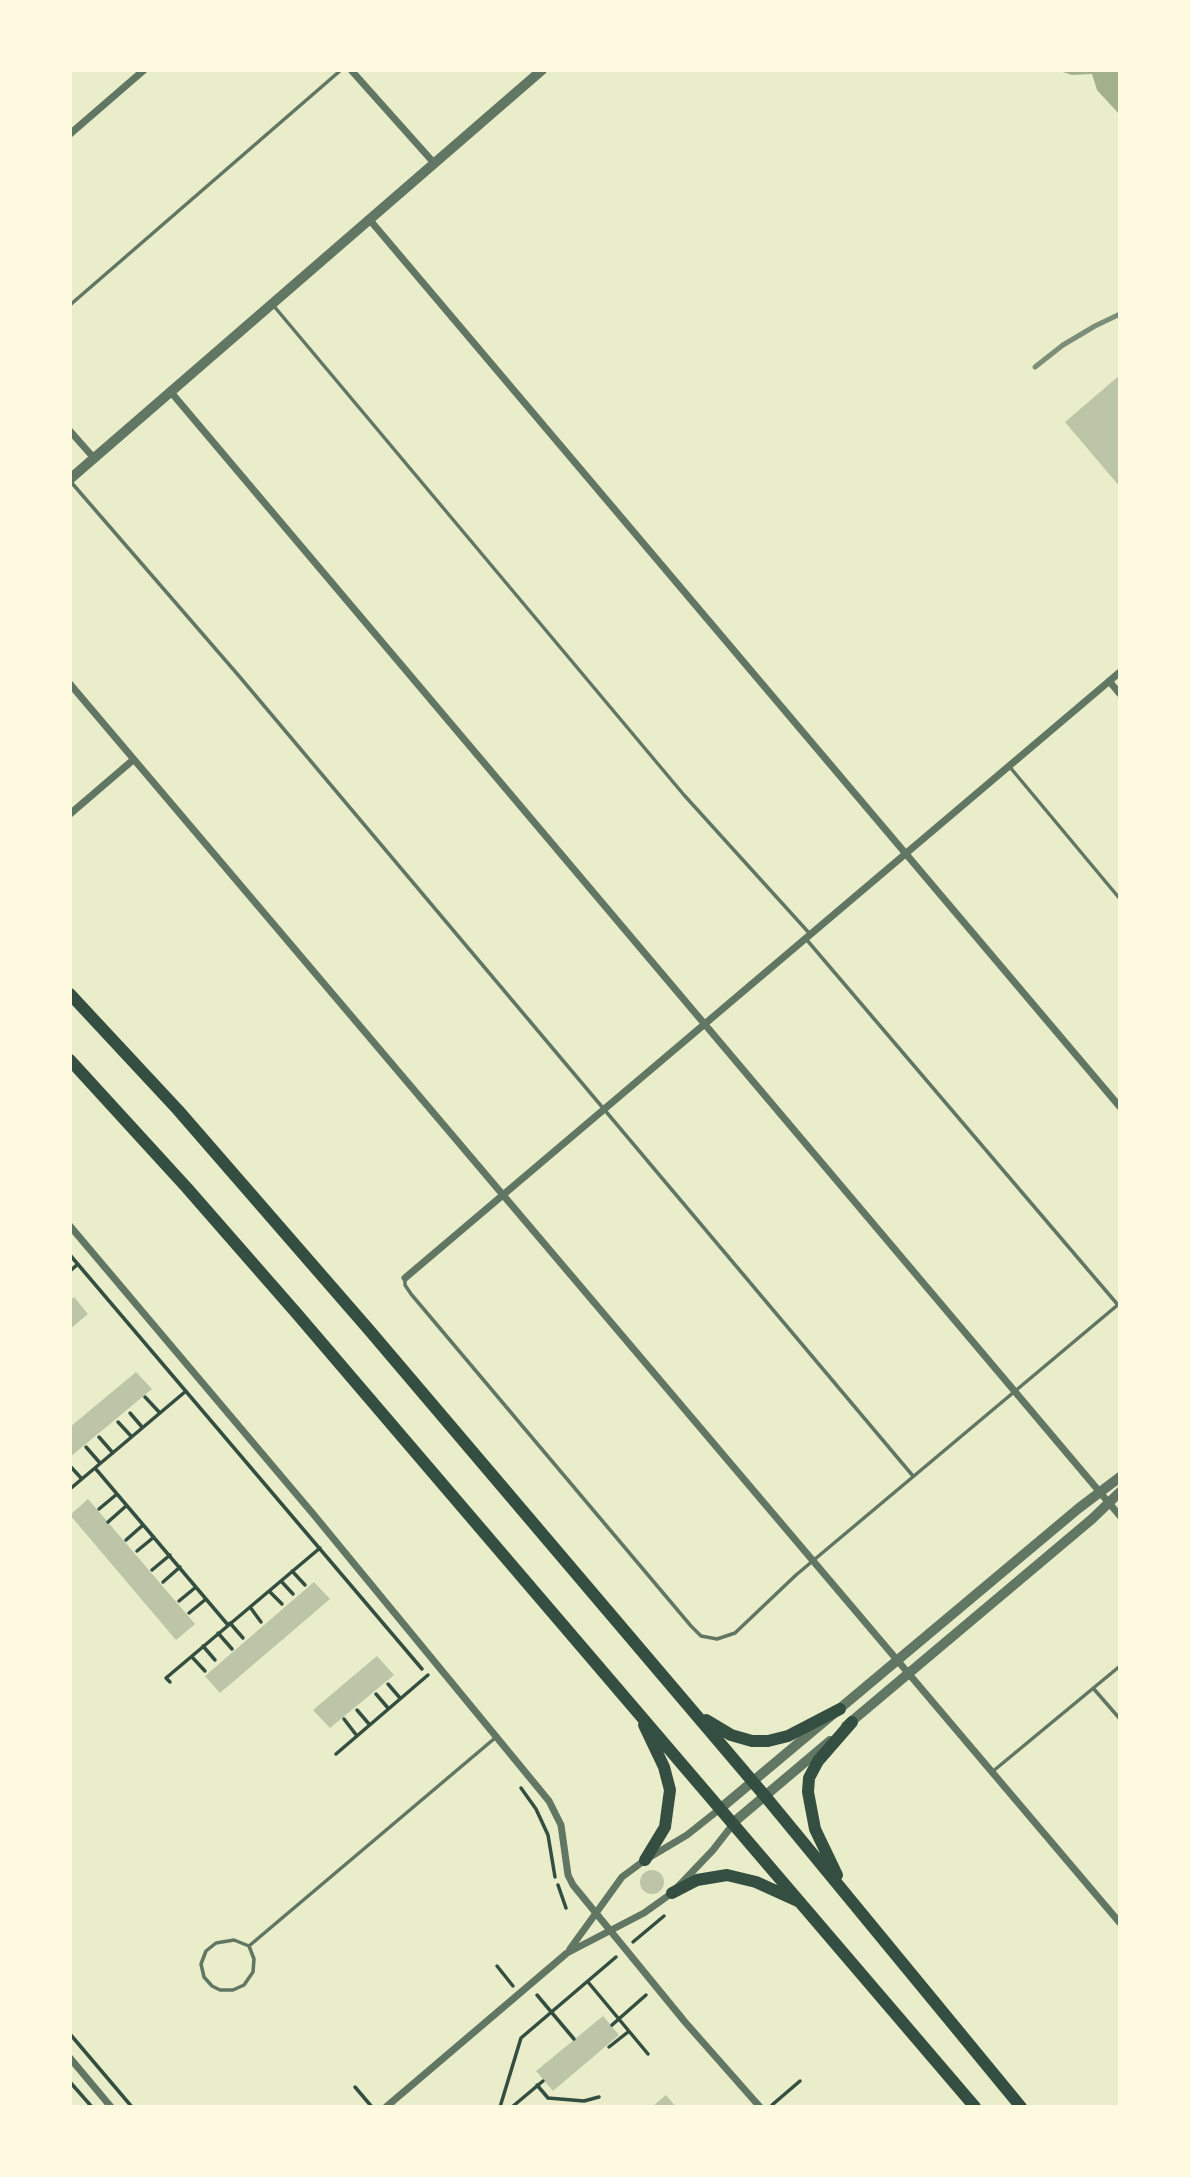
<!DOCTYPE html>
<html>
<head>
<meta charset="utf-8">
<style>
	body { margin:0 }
	#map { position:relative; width:1190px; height:2177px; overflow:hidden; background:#e9edc9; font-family:Bitter,serif }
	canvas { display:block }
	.frame { position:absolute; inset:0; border:72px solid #fefae0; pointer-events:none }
</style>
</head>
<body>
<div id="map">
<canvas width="1190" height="2177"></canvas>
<div class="frame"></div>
</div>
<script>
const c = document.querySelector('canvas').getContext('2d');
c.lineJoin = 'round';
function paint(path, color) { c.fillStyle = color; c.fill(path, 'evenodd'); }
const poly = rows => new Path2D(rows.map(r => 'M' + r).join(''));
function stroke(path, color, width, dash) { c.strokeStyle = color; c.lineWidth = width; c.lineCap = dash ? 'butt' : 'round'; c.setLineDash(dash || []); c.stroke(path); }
const water = poly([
	[1057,70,1120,70,1120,115,1097,90,1092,74,1072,75]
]);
const building = poly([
	[1120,375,1120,487,1065,422],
	[74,1297,88,1314,70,1329,70,1301],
	[136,1372,152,1389,70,1457,70,1427],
	[88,1499,195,1624,176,1640,70,1515],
	[314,1582,330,1599,220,1693,205,1676],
	[377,1656,394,1675,330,1728,313,1710],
	'640 1882a12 12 0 1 1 24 0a12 12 0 1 1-24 0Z',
	[603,2016,619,2035,553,2091,536,2071],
	[666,2095,676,2107,652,2107]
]);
const path = poly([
	[70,1255,422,1669],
	[70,1271,78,1264],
	[145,1397,160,1413],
	[130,1413,142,1427],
	[118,1422,131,1436],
	[99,1437,113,1453],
	[86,1447,100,1463],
	[70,1466,82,1479],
	[95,1468,228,1625],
	[70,1489,186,1391],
	[99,1509,117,1494],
	[108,1522,126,1506],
	[126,1540,143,1525],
	[137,1551,154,1537],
	[152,1570,170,1555],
	[292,1571,305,1585],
	[281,1581,293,1594],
	[163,1582,180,1567],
	[269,1591,282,1604],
	[179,1601,196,1587],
	[250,1607,261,1622],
	[189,1613,206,1599],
	[230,1623,243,1638],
	[218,1633,232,1649],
	[203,1646,215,1660],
	[192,1657,205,1671],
	[170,1682,166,1678,320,1548],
	[388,1684,400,1698],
	[376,1694,388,1708],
	[357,1710,369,1724],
	[344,1719,357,1736],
	[336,1754,428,1675],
	[521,1788,536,1809,548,1835,555,1877],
	[558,1885,566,1908],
	[633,1942,664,1916],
	[497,1966,513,1986],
	[588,1982,648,2054],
	[537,1995,574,2039],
	[612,2025,646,1995],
	[70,2034,132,2107],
	[609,2047,628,2032],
	[70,2082,92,2107],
	[537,2085,548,2098,584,2101,599,2097],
	[355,2087,372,2107],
	[772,2105,800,2081],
	[500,2107,521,2038,616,1957],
	[512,2107,543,2081]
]);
const service = poly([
	[70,305,341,70],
	[273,305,684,795,810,934],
	[71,482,239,676,913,1476],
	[1009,766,1120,899],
	[806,939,1118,1305],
	[405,1278,405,1285,411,1294,691,1626,701,1636,717,1639,735,1633,796,1575,1120,1303],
	[1093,1688,1120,1719],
	[992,1772,1120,1666],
	[249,1946,254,1959,253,1972,244,1985,233,1990,220,1990,212,1986,204,1977,201,1964,206,1951,216,1943,234,1940,249,1946,495,1738]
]);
const minor = poly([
	[351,70,434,163],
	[70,134,144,70],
	[369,219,1120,1107],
	[170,391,1120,1516],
	[70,431,93,457],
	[1109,681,1120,694],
	[70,684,1120,1923],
	[70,814,133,760],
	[70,1226,314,1515,549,1801,561,1825,568,1875,573,1885,685,2022,760,2107],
	[405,1278,1120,672],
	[570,1949,622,1877,645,1860,687,1835,721,1808],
	[70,2058,111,2107],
	[386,2107,567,1953,644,1913,672,1893,713,1850,734,1823]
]);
const tertiary = poly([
	[70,479,542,70],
	[846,1726,1092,1519,1120,1492],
	[721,1808,1079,1508,1120,1477],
	[734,1822,830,1741]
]);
const trunk = poly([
	[70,994,178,1110,370,1331,765,1796,1021,2107],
	[70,1060,187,1188,298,1315,975,2107],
	[706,1720,731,1735,752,1741,768,1741,788,1736,840,1709],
	[644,1725,664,1767,670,1790,665,1827,645,1860],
	[837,1875,815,1829,808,1792,809,1778,818,1761,852,1722],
	[672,1893,697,1880,727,1875,756,1882,800,1902]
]);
const rail = poly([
	[1035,367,1063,345,1095,326,1120,314]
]);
paint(water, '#a3b18a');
paint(building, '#bcc5a7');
stroke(path, '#344e41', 3.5);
stroke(service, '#617663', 3.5);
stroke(minor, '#617663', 7);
stroke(tertiary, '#617663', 10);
stroke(trunk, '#344e41', 12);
stroke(rail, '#7c8e77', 5);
</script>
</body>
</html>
